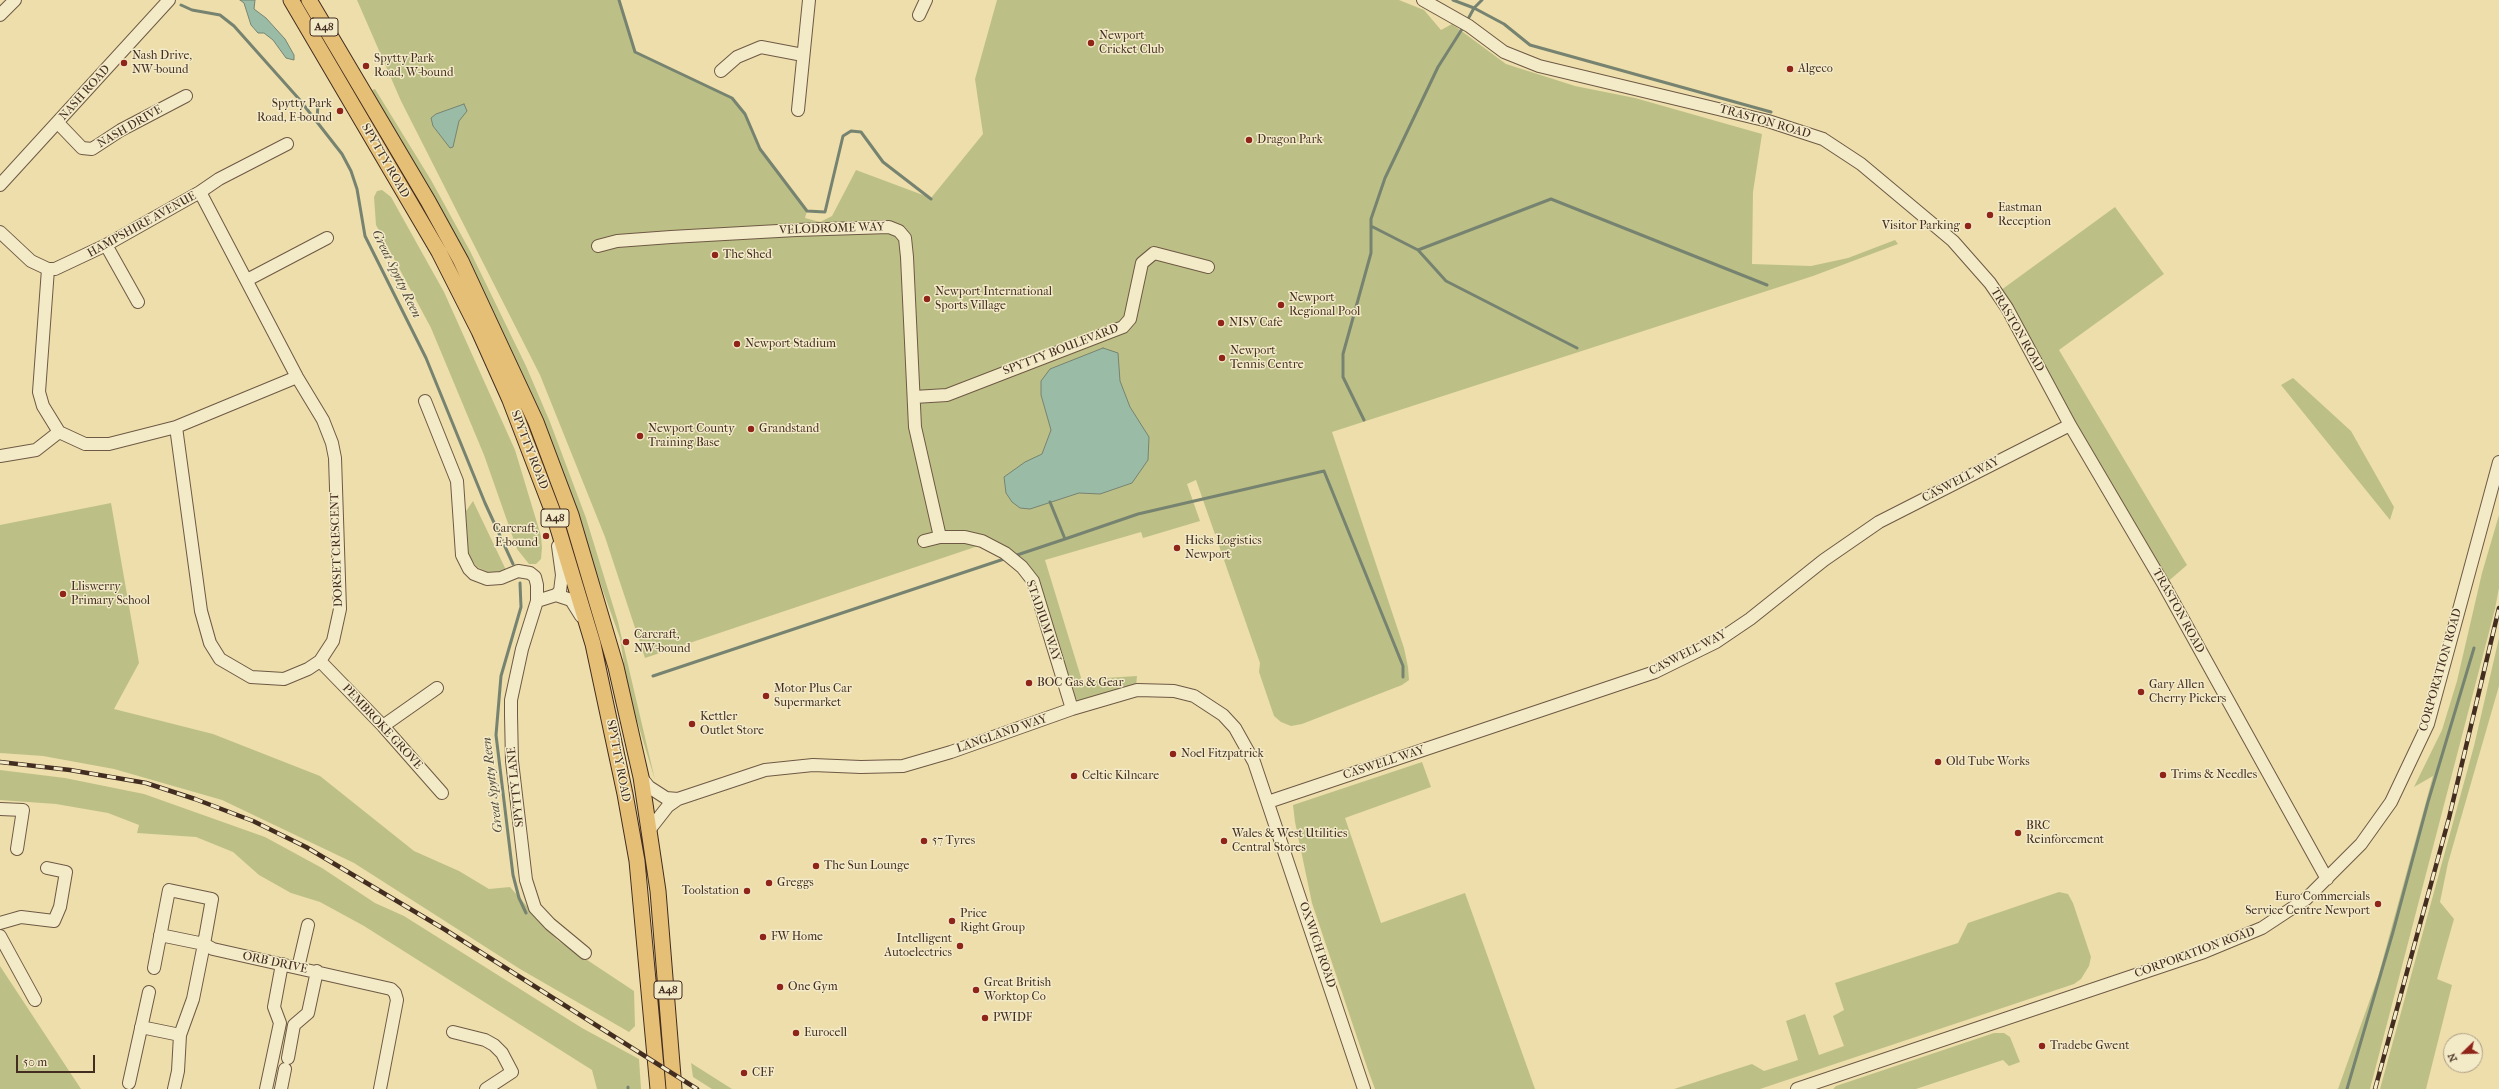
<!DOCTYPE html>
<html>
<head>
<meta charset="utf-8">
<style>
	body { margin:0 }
	#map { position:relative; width:2499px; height:1089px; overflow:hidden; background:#eddeab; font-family:"IM FELL French Canon",serif }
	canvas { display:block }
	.north { position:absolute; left:2443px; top:1033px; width:40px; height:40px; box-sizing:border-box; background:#f3eac8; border:1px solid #ad9e85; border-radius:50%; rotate:247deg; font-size:11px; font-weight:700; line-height:16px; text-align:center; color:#432d21 }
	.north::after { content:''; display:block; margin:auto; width:14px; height:18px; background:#8f2418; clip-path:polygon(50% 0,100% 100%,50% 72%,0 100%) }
	.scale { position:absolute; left:16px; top:1055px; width:79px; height:18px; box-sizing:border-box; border:2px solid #432d21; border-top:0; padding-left:5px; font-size:12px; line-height:14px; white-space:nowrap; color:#432d21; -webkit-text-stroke:3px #f3eac8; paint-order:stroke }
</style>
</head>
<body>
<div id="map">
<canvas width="2499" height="1089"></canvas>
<div class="north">N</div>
<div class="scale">50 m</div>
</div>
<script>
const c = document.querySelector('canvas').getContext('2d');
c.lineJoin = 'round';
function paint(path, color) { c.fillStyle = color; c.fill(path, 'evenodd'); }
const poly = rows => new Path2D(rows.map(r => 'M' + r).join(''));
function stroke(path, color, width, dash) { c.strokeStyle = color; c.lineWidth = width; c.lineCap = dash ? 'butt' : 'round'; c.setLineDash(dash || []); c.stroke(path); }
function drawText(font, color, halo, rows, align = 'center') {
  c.font = font + ' "IM FELL French Canon",serif'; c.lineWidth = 3; c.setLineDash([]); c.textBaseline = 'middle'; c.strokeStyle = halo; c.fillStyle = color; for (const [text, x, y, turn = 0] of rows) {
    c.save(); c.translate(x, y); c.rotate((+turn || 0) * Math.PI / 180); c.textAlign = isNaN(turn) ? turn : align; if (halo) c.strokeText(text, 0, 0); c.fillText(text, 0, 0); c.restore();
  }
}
const green = poly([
	[357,0,619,0,635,52,732,98,745,114,760,149,807,211,805,218,820,222,832,216,856,170,931,198,983,134,975,79,997,0,1399,0,1424,10,1441,30,1452,24,1506,64,1575,86,1635,98,1762,134,1753,192,1752,264,1811,266,1848,258,1895,240,1898,244,1813,276,1332,432,1404,648,1408,667,1409,680,1402,685,1302,724,1291,726,1281,722,1274,716,1259,672,1260,663,1196,480,1187,484,1200,521,1143,538,1141,532,1045,560,1083,684,1105,678,1137,676,1136,687,1080,703,1071,693,1035,575,993,541,645,658,605,537,540,375,401,101],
	[375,89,431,180,470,251,526,366,550,422,586,518,618,622,655,780,628,691,620,638,576,516,381,110,372,90],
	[382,190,391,197,444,292,515,450,541,536,542,548,541,559,536,564,529,564,517,549,484,455,431,328,376,225,374,197,377,191],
	[2115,207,2164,274,2059,350,2187,565,2164,585,1997,293],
	[2293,378,2351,431,2394,507,2390,520,2281,385],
	[473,501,506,570,499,573,492,574,477,567,468,555,466,517,466,511],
	[111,503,139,663,114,709,213,734,320,776,414,851,459,871,489,889,510,887,557,940,634,991,635,1026,629,1032,520,969,354,863,222,800,114,769,43,756,0,753,0,525],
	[2499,515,2499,588,2495,609,2370,1089,2338,1089,2378,977,2433,776,2414,787,2442,730,2457,681,2482,573],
	[2499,638,2499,686,2448,863,2440,902,2454,919,2437,979,2452,985,2426,1089,2380,1089,2474,746],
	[1422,762,1431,787,1345,818,1381,923,1465,893,1535,1089,1375,1089,1368,1070,1312,903,1295,822,1293,805],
	[0,770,65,778,144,794,265,837,322,868,375,903,404,916,582,1028,639,1059,641,1089,597,1089,592,1070,364,926,320,902,291,893,259,875,233,852,196,837,137,833,139,825,108,813,56,804,0,800],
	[2059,892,2068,894,2073,903,2091,957,2089,966,2081,979,2074,984,1760,1089,1674,1089,1752,1064,1764,1071,1798,1060,1786,1021,1805,1014,1819,1055,1844,1046,1833,1016,1844,1010,1835,983,1958,943,1968,923],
	[0,966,50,1042,81,1089,0,1089],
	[1994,1033,2004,1033,2010,1037,2020,1062,2009,1066,2003,1060,1916,1089,1833,1089,1836,1086],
	[691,1063,732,1089,712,1089,693,1077]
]);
const water = poly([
	[240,0,255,0,254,9,266,18,285,39,294,55,294,60,286,58,273,40,264,33,258,33,251,25,244,3,240,0],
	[464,104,467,111,459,121,453,147,450,148,433,126,431,118,436,114,464,104],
	[1103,348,1118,353,1120,381,1130,407,1149,437,1148,460,1132,483,1100,494,1079,493,1030,509,1020,508,1012,502,1006,493,1004,477,1025,462,1042,454,1051,430,1041,395,1041,381,1050,369,1103,348]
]);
const stream = poly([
	[619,0,635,52,732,98,745,114,760,149,807,211,825,212,843,136,851,131,861,132,883,162,931,199],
	[1453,0,1474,8,1482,0],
	[181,5,192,10,220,15,234,26,299,99,342,154,351,171,357,189,365,236,426,358,485,503,513,564],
	[1467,21,1474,8,1504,24,1530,45,1771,112],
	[317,121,318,103],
	[1371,226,1418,250,1551,199,1767,285],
	[1418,250,1446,281,1577,348],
	[1364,420,1343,377,1343,354,1371,253,1371,219,1385,178,1438,67,1464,26],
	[1050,502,1065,539,1138,514,1324,471,1403,666,1403,677],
	[1014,556,1065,539],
	[520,583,521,607,501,676,496,735,513,875,519,898,526,913],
	[653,676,1007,558],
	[628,1087,628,1089],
	[2347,1089,2393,932,2428,802,2474,648]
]);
const minor = poly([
	[1423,0,1469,26,1504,52,1539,66,1768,121,1823,139,1861,164,1953,241,1990,283,2007,308,2070,425,2164,585,2327,879],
	[0,15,15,0],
	[919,15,926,0],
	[721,71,737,57,761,47,803,55],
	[798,110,809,0],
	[58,123,82,148,92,149,121,130,186,96],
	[0,185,169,0],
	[0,232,31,261,48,269,55,269,106,245,200,192,219,179,287,144],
	[106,245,138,302],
	[598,246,617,241,671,237,796,230,889,227,899,231,905,238,907,257,915,427,940,537],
	[48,269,39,392,43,406,59,432,85,444,109,444,176,427,297,377],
	[247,280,327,238],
	[914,397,947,395,1123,327,1130,319,1142,263,1154,253,1208,267],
	[425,401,457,481,462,555,469,569,474,574,487,579,501,578,518,571,530,573,535,577,537,585,537,601,556,595,560,591,562,575,558,546],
	[176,427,201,611,210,643,220,659,251,677,284,679,308,669,320,661,333,641,340,609,335,458,332,443,323,420,297,377,200,192],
	[0,456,36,450,59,432],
	[924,541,940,537,965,537,982,541,1005,553,1022,567,1033,581,1072,709],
	[556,595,571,600,581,616],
	[537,601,522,649,511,700,511,715,512,761,526,880,535,908,550,924,585,953],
	[320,661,383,726,442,793],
	[383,726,437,688],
	[641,777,649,787,666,798,678,799],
	[1268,802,1655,672,1716,642,1750,619,1824,560,1879,522,2070,425],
	[0,809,23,810,17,849],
	[650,829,668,806,678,799,765,770,813,765,861,767,903,766,951,752,1072,709,1137,690,1174,691,1194,696,1223,715,1235,728,1254,762,1364,1089],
	[0,923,21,917,54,921,60,907,66,872,47,868],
	[0,936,35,1000],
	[154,968,169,890,212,899,204,944,160,935],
	[298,968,308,925],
	[141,1027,180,1035],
	[453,1032,485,1040,494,1045,502,1053,512,1072,486,1089],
	[288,1058,294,1025,308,1013,317,971],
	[129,1083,149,992],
	[174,1089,178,1071,180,1035,193,999,204,944,213,949,391,989,395,993,397,1000,380,1089],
	[266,1089,280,1023,274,1007,282,964],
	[281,1089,285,1069],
	[1797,1089,2204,952,2262,928,2306,899,2361,844,2391,802,2428,724,2499,462]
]);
const major = poly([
	[291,0,439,252,479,331,510,400,554,515,593,644,625,794,637,861,658,1089],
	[309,0,428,201,461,261,536,422,571,515,616,667,641,777,658,891,674,1089]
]);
const rail = poly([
	[0,762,70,770,146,783,195,799,253,821,306,847,444,929,697,1089],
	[2375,1089,2449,818,2499,608]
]);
const markers = [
	[1091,43,4,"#8f2418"],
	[124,63,4,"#8f2418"],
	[366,66,4,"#8f2418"],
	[1790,69,4,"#8f2418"],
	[340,111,4,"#8f2418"],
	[1249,140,4,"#8f2418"],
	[1990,215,4,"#8f2418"],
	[1968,226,4,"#8f2418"],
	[715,255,4,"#8f2418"],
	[927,299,4,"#8f2418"],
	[1281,305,4,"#8f2418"],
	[1221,323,4,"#8f2418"],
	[737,344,4,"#8f2418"],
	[1222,358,4,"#8f2418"],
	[751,429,4,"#8f2418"],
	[640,436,4,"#8f2418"],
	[546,536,4,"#8f2418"],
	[1177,548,4,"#8f2418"],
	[63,594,4,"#8f2418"],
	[626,642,4,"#8f2418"],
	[1029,683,4,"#8f2418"],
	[2141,692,4,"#8f2418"],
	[766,696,4,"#8f2418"],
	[692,724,4,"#8f2418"],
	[1173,754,4,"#8f2418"],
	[1938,762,4,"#8f2418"],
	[2163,775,4,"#8f2418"],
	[1074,776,4,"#8f2418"],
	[2018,833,4,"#8f2418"],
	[924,841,4,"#8f2418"],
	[1224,841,4,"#8f2418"],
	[816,866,4,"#8f2418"],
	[769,883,4,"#8f2418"],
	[747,891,4,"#8f2418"],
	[2378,904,4,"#8f2418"],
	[952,921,4,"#8f2418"],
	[763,937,4,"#8f2418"],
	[960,946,4,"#8f2418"],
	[780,987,4,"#8f2418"],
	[976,990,4,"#8f2418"],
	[985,1018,4,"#8f2418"],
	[796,1033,4,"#8f2418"],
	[2042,1046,4,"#8f2418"],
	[744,1073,4,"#8f2418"]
];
const shields = [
	[324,27,28],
	[555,518,28],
	[668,990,28]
];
const shieldNames = [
	["A48",324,27],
	["A48",555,518],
	["A48",668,990]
];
const poiNames = [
	["Newport",1099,36],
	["Cricket Club",1099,50],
	["Nash Drive,",132,56],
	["NW-bound",132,70],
	["Spytty Park",374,59],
	["Road, W-bound",374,73],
	["Algeco",1798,69],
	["Spytty Park",332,104,"right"],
	["Road, E-bound",332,118,"right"],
	["Dragon Park",1257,140],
	["Eastman",1998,208],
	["Reception",1998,222],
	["Visitor Parking",1960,226,"right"],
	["The Shed",723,255],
	["Newport International",935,292],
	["Sports Village",935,306],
	["Newport",1289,298],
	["Regional Pool",1289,312],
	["NISV Cafe",1229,323],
	["Newport Stadium",745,344],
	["Newport",1230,351],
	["Tennis Centre",1230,365],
	["Newport County",648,429],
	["Training Base",648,443],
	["Grandstand",759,429],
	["Carcraft,",538,529,"right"],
	["E-bound",538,543,"right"],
	["Hicks Logistics",1185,541],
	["Newport",1185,555],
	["Lliswerry",71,587],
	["Primary School",71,601],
	["Carcraft,",634,635],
	["NW-bound",634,649],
	["BOC Gas & Gear",1037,683],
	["Gary Allen",2149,685],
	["Cherry Pickers",2149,699],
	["Motor Plus Car",774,689],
	["Supermarket",774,703],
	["Kettler",700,717],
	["Outlet Store",700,731],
	["Noel Fitzpatrick",1181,754],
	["Old Tube Works",1946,762],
	["Trims & Needles",2171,775],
	["Celtic Kilncare",1082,776],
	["BRC",2026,826],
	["Reinforcement",2026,840],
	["Wales & West Utilities",1232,834],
	["Central Stores",1232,848],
	["57 Tyres",932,841],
	["The Sun Lounge",824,866],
	["Greggs",777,883],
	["Toolstation",739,891,"right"],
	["Euro Commercials",2370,897,"right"],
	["Service Centre Newport",2370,911,"right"],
	["Price",960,914],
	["Right Group",960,928],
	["FW Home",771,937],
	["Intelligent",952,939,"right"],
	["Autoelectrics",952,953,"right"],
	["Great British",984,983],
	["Worktop Co",984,997],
	["One Gym",788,987],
	["PWIDF",993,1018],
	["Eurocell",804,1033],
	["Tradebe Gwent",2050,1046],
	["CEF",752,1073]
];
const streetNames = [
	["NASH ROAD",85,93,-48],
	["TRASTON ROAD",1765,122,16],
	["NASH DRIVE",130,127,-30],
	["SPYTTY ROAD",385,161,60],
	["HAMPSHIRE AVENUE",142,225,-29],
	["VELODROME WAY",832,229,-2],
	["TRASTON ROAD",2017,330,60],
	["SPYTTY BOULEVARD",1061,350,-21],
	["SPYTTY ROAD",529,450,69],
	["CASWELL WAY",1961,480,-27],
	["DORSET CRESCENT",337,550,-92],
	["TRASTON ROAD",2178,611,61],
	["STADIUM WAY",1043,621,71],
	["CASWELL WAY",1688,653,-27],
	["CORPORATION ROAD",2441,670,-74],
	["PEMBROKE GROVE",382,727,47],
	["LANGLAND WAY",1002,734,-19],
	["SPYTTY ROAD",618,761,79],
	["CASWELL WAY",1384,763,-18],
	["SPYTTY LANE",516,787,-96],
	["OXWICH ROAD",1317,945,71],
	["CORPORATION ROAD",2195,953,-20],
	["ORB DRIVE",275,963,12]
];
const waterNames = [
	["Great Spytty Reen",396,274,64],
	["Great Spytty Reen",493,785,-97]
];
paint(green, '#bdc086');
paint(water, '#9abca6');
stroke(water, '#778371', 1);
stroke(stream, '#778371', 3);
stroke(minor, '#6e5944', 14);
stroke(major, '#432d21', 17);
stroke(minor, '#f3eac8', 12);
stroke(major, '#e6bf76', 15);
stroke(rail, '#432d21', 4.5);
stroke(rail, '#f3eac8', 3, [9]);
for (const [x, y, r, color] of markers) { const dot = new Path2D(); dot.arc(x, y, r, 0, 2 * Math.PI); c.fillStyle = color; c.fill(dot); stroke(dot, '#f3eac8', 1.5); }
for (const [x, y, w] of shields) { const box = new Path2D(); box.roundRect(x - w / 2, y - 9, w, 18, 3); c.fillStyle = '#f3eac8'; c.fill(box); stroke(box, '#432d21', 1); }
drawText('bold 11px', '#432d21', null, shieldNames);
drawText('12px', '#432d21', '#f3eac8', poiNames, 'left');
drawText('12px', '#432d21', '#f3eac8', streetNames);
drawText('italic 13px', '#544a3c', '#f3eac8', waterNames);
</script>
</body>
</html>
